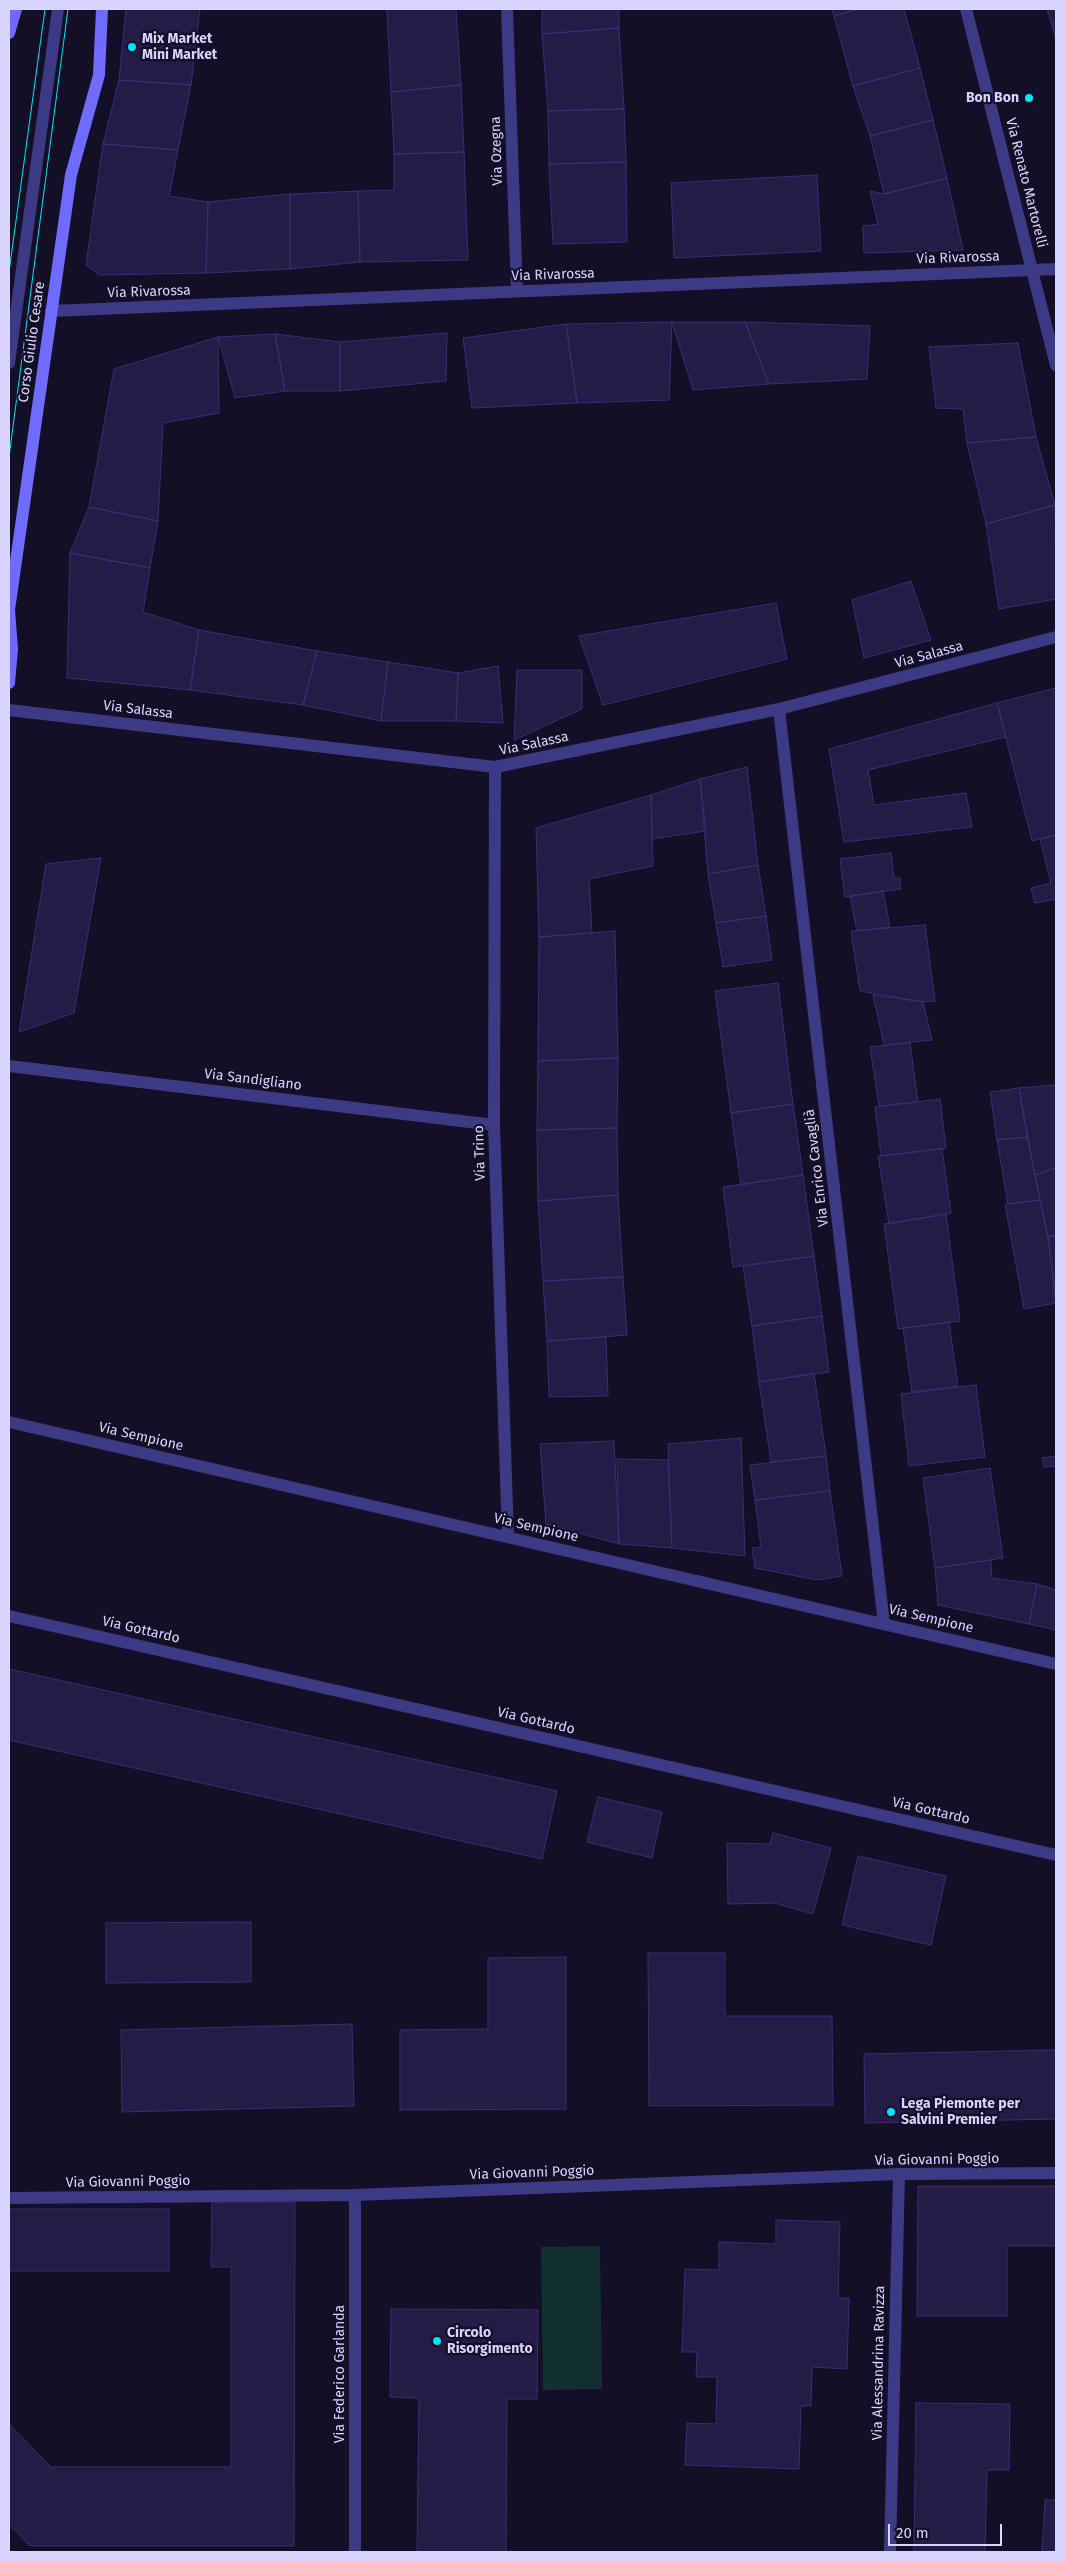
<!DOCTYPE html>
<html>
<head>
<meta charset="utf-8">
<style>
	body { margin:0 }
	#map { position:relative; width:1065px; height:2561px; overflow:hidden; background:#130f26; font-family:"Fira Sans",sans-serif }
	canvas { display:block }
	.frame { position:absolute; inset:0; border:10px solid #d9d4ff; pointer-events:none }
	.scale { position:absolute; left:888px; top:2524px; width:114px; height:22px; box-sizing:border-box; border:2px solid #d9d4ff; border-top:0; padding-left:6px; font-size:15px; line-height:18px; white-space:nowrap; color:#d9d4ff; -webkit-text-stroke:4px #130f26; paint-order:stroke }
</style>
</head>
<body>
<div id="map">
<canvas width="1065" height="2561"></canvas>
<div class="frame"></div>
<div class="scale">20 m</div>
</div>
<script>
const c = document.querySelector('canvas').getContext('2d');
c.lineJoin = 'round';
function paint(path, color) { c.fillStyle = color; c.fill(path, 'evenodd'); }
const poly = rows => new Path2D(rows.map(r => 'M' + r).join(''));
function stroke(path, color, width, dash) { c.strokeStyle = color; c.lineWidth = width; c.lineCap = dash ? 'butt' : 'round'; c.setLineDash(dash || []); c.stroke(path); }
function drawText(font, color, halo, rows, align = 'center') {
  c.font = font + ' "Fira Sans",sans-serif'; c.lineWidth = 4.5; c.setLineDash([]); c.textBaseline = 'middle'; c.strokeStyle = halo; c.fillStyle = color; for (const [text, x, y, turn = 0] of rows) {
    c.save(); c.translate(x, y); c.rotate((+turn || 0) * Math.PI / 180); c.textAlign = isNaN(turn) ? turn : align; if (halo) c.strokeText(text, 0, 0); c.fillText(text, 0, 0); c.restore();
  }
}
const green = poly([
	[600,2246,602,2389,543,2390,541,2247]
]);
const building = poly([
	[126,9,200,9,191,85,119,80,126,9],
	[387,9,456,9,461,85,391,92,387,9],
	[542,9,619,9,619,28,542,34,542,9],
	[832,9,859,9,834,16,832,9],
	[859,9,904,9,920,68,853,86,834,16,859,9],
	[1047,9,1056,9,1056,23,1052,25,1047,9],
	[1056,24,1056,40,1052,25,1056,24],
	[619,28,624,109,548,111,542,34,619,28],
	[920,68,933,120,870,136,853,86,920,68],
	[119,80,191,85,178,150,103,144,119,80],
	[461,85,464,152,394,154,391,92,461,85],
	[624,109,626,162,549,164,548,111,624,109],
	[933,120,947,178,884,194,870,136,933,120],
	[103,144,178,150,169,196,208,202,206,273,99,275,86,265,103,144],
	[464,152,468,260,360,262,358,191,394,190,394,154,464,152],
	[626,162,627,242,553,244,549,164,626,162],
	[817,175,821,251,674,258,671,183,817,175],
	[947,178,963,250,864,253,863,226,878,224,870,191,884,194,947,178],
	[358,191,360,262,290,269,290,194,358,191],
	[290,194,290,269,206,273,208,202,290,194],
	[672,322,745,322,769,384,693,390,672,322],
	[672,322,669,400,577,403,566,324,672,322],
	[745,322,870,326,867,379,769,384,745,322],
	[566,324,577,403,472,408,463,338,566,324],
	[447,333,446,381,340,391,340,342,447,333],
	[275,334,340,342,340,391,285,391,275,334],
	[275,334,285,391,235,398,218,337,275,334],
	[218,337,219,413,163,423,158,521,89,507,114,369,218,337],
	[1018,343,1036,437,967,443,963,409,936,408,929,347,1018,343],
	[1036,437,1055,505,986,524,967,443,1036,437],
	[1055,505,1056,599,999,609,986,524,1055,505],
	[89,507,158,521,150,568,70,553,89,507],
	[70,553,150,568,143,612,199,630,190,690,67,678,70,553],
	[911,581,931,640,864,658,852,600,911,581],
	[776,603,787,659,603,705,579,636,776,603],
	[199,630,317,651,303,705,190,690,199,630],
	[317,651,388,662,381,721,303,705,317,651],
	[388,662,458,673,456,721,381,721,388,662],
	[498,666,503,723,456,721,458,673,498,666],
	[517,670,582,670,582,709,514,740,517,670],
	[1056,688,1056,835,1032,841,997,703,1056,688],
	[997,703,1006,737,868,770,874,805,966,793,972,827,844,842,829,749,997,703],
	[747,767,758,865,708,874,700,779,747,767],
	[700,779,706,831,652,839,651,795,700,779],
	[651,795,653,866,589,879,592,933,539,937,536,828,651,795],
	[1056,835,1056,899,1035,903,1031,888,1051,883,1040,839,1056,835],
	[891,853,894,878,900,878,901,889,845,897,840,859,891,853],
	[101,858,74,1013,19,1032,46,864,101,858],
	[758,865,766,916,716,923,708,874,758,865],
	[883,891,890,927,857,931,850,896,883,891],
	[766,916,772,960,723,967,716,923,766,916],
	[925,925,935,1001,923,1002,860,991,851,931,925,925],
	[615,931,618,1058,538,1061,539,937,615,931],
	[778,983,793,1104,731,1113,715,991,778,983],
	[873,995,923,1002,932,1040,884,1045,873,995],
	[910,1043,918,1102,879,1106,870,1047,910,1043],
	[618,1058,617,1128,537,1130,538,1061,618,1058],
	[1056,1085,1056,1168,1035,1175,1019,1088,1056,1085],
	[1019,1088,1027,1137,997,1140,990,1092,1019,1088],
	[940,1099,946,1148,881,1156,875,1107,940,1099],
	[793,1104,803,1175,741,1185,731,1113,793,1104],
	[617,1128,618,1195,538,1201,537,1130,617,1128],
	[1027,1137,1040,1200,1008,1204,997,1140,1027,1137],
	[942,1149,951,1213,889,1224,878,1156,942,1149],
	[1056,1168,1056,1235,1048,1237,1035,1175,1056,1168],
	[803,1175,814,1256,733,1267,723,1187,803,1175],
	[618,1195,623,1277,543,1281,538,1201,618,1195],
	[1040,1200,1048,1237,1056,1303,1024,1309,1005,1204,1040,1200],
	[946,1214,960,1321,898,1329,884,1224,946,1214],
	[1056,1235,1056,1303,1048,1237,1056,1235],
	[814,1256,822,1316,752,1326,743,1266,814,1256],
	[623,1277,627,1335,547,1341,543,1281,623,1277],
	[822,1316,829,1372,759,1382,752,1326,822,1316],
	[949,1322,958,1386,912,1392,903,1328,949,1322],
	[606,1337,608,1396,549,1397,547,1341,606,1337],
	[814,1373,826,1456,771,1462,759,1382,814,1373],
	[976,1385,985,1457,909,1466,901,1394,976,1385],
	[741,1438,745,1556,672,1548,668,1444,741,1438],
	[614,1441,619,1544,546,1524,540,1444,614,1441],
	[826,1456,830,1491,755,1500,750,1465,826,1456],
	[1056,1456,1056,1466,1044,1467,1042,1458,1056,1456],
	[617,1459,668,1460,672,1548,619,1544,617,1459],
	[990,1468,1003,1558,935,1568,923,1478,990,1468],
	[830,1491,842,1576,817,1580,755,1568,752,1548,761,1547,755,1500,830,1491],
	[991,1560,992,1578,1037,1584,1029,1624,938,1605,935,1568,991,1560],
	[1037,1584,1056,1590,1056,1630,1029,1624,1037,1584],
	[9,1669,557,1791,542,1859,9,1740,9,1669],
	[598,1797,662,1812,652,1858,587,1842,598,1797],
	[773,1833,831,1848,813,1914,775,1903,728,1904,727,1843,770,1844,773,1833],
	[858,1856,946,1876,931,1945,842,1925,858,1856],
	[251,1922,251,1982,106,1983,106,1923,251,1922],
	[648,1953,725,1953,725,2016,832,2016,833,2105,649,2106,648,1953],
	[566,1957,566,2109,400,2110,400,2030,488,2029,488,1958,566,1957],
	[352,2024,354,2106,122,2112,121,2030,352,2024],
	[1056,2050,1056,2119,865,2123,864,2054,1056,2050],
	[918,2186,1056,2186,1056,2246,1007,2246,1007,2316,917,2316,918,2186],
	[212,2202,295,2202,294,2546,30,2546,9,2524,9,2424,51,2467,231,2467,231,2267,211,2267,212,2202],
	[9,2209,169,2209,169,2271,9,2271,9,2209],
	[776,2220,840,2222,838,2298,849,2298,847,2369,812,2367,811,2406,801,2406,799,2469,685,2465,687,2423,716,2424,717,2377,696,2377,697,2352,682,2352,685,2269,719,2270,719,2242,776,2244,776,2220],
	[391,2309,538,2310,537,2399,507,2399,506,2552,417,2552,419,2398,390,2397,391,2309],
	[916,2403,1010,2404,1009,2470,987,2470,985,2552,914,2552,916,2403],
	[1045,2500,1056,2500,1056,2552,1042,2552,1045,2500]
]);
const service = poly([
	[9,363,58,9]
]);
const minor = poly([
	[507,9,517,291],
	[51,311,1056,269],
	[779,709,884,1624],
	[9,710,495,767,779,709,1056,637],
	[495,767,494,1125,508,1537],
	[9,1066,494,1125],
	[355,2195,355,2552],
	[9,2198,355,2195,899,2174,1056,2173],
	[890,2552,899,2174]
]);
const tertiary = poly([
	[966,9,1056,365],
	[9,1422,1056,1664],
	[9,1616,1056,1855]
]);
const secondary = poly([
	[9,33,16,9],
	[9,683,12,649,9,610,71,175,99,75,102,9]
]);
const tram = poly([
	[9,272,45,9],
	[9,457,68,9]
]);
const markers = [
	[132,47,5,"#00e5ff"],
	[1029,98,5,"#00e5ff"],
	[891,2112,5,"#00e5ff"],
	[437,2341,5,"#00e5ff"]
];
const poiNames = [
	["Mix Market",142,39],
	["Mini Market",142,55],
	["Bon Bon",1019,98,"right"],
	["Lega Piemonte per",901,2104],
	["Salvini Premier",901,2120],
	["Circolo",447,2333],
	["Risorgimento",447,2349]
];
const streetNames = [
	["Via Ozegna",497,151,-92],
	["Via Renato Martorelli",1026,183,76],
	["Via Rivarossa",958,258,-2],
	["Via Rivarossa",553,275,-2],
	["Via Rivarossa",149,292,-2],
	["Corso Giulio Cesare",32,342,-82],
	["Via Salassa",929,655,-15],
	["Via Salassa",138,710,7],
	["Via Salassa",534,744,-12],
	["Via Sandigliano",253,1080,7],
	["Via Trino",480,1153,-92],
	["Via Enrico Cavaglià",817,1168,-97],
	["Via Sempione",141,1437,13],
	["Via Sempione",536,1528,13],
	["Via Sempione",931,1619,13],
	["Via Gottardo",141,1630,13],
	["Via Gottardo",536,1721,13],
	["Via Gottardo",931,1811,13],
	["Via Giovanni Poggio",937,2160,-1],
	["Via Giovanni Poggio",532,2173,-2],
	["Via Giovanni Poggio",128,2182,-1],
	["Via Alessandrina Ravizza",879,2363,-89],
	["Via Federico Garlanda",340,2374,-90]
];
paint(green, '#12302f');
paint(building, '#241b47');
stroke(building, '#3b2d73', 1);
stroke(service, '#3d3a85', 12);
stroke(minor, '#3d3a85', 12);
stroke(tertiary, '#3d3a85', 12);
stroke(secondary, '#6f6bff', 12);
stroke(tram, '#00e5ff', 1);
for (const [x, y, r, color] of markers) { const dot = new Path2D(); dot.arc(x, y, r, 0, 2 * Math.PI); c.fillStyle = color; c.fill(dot); stroke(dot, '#130f26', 2); }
drawText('bold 14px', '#d9d4ff', '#130f26', poiNames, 'left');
drawText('14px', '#d9d4ff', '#130f26', streetNames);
</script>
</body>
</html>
